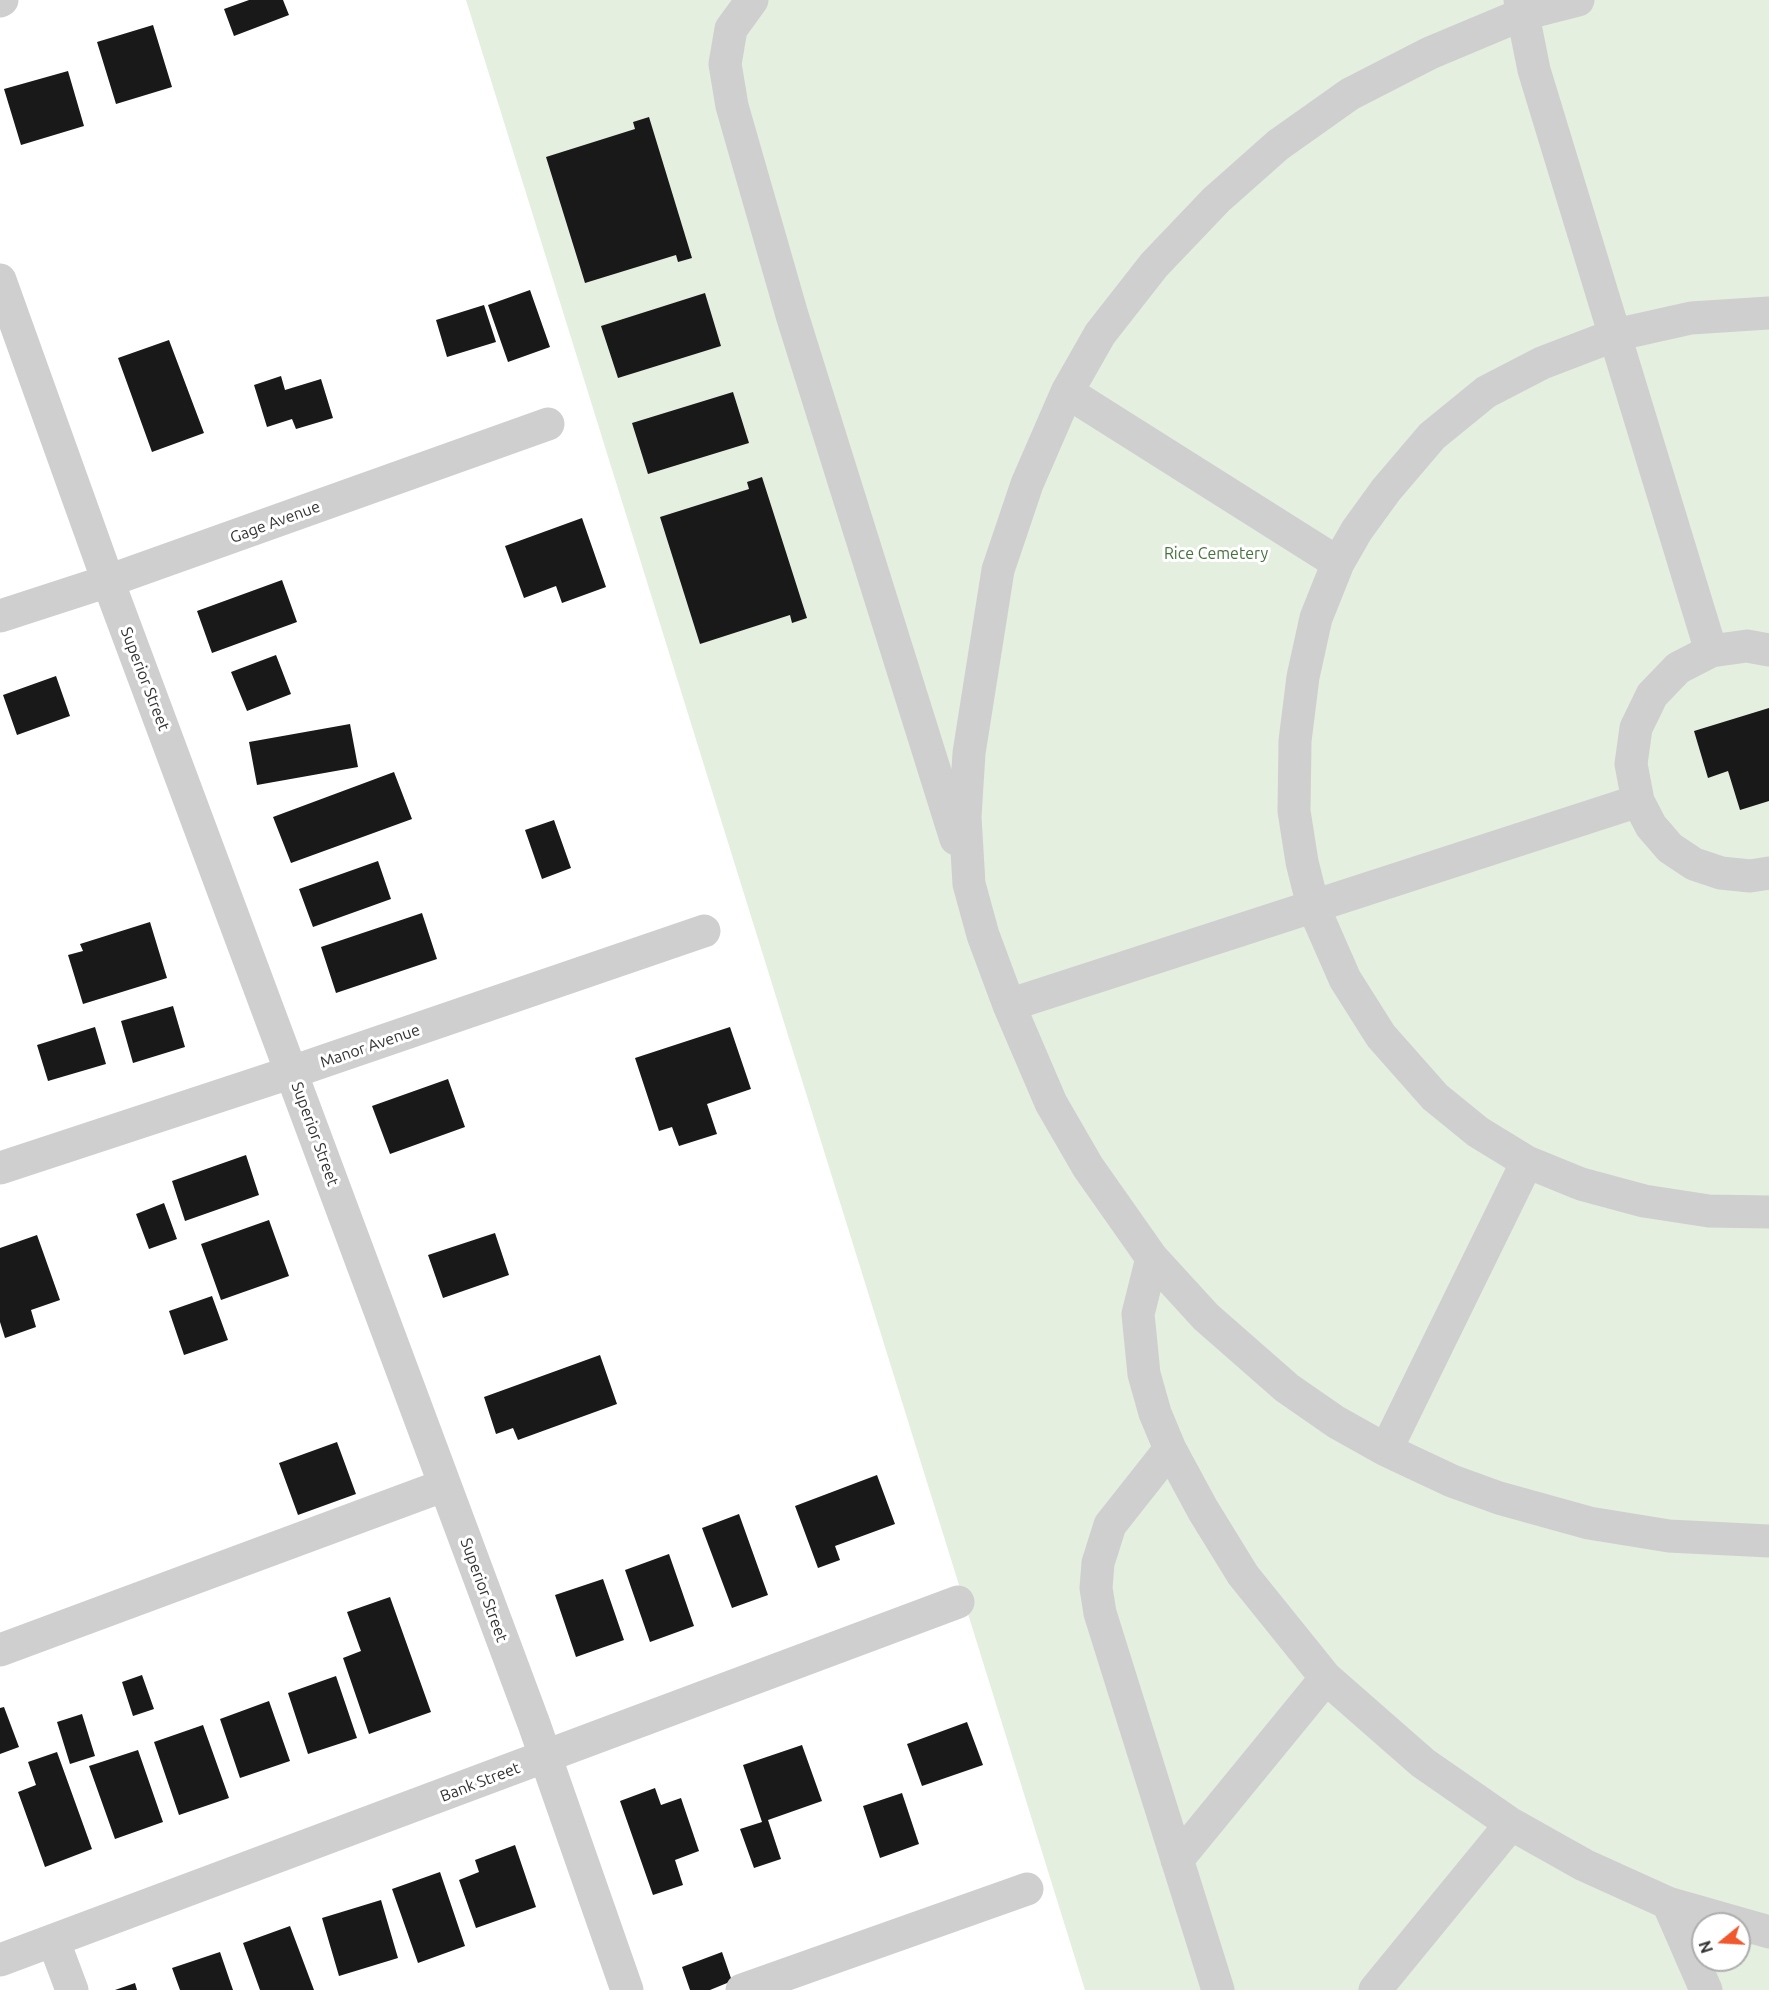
<!DOCTYPE html>
<html>
<head>
<meta charset="utf-8">
<style>
	body { margin:0 }
	#map { position:relative; width:1769px; height:1990px; overflow:hidden; background:#fff; font-family:Ubuntu,sans-serif }
	canvas { display:block }
	.north { position:absolute; left:1691px; top:1912px; width:60px; height:60px; box-sizing:border-box; background:#fff; border:2px solid #adadad; border-radius:50%; rotate:252deg; font-size:16px; font-weight:700; line-height:24px; text-align:center; color:#323232 }
	.north::after { content:''; display:block; margin:auto; width:21px; height:27px; background:#f0582d; clip-path:polygon(50% 0,100% 100%,50% 72%,0 100%) }
</style>
</head>
<body>
<div id="map">
<canvas width="1769" height="1990"></canvas>
<div class="north">N</div>
</div>
<script>
const c = document.querySelector('canvas').getContext('2d');
c.lineJoin = 'round';
function paint(path, color) { c.fillStyle = color; c.fill(path, 'evenodd'); }
const poly = rows => new Path2D(rows.map(r => 'M' + r).join(''));
function stroke(path, color, width, dash) { c.strokeStyle = color; c.lineWidth = width; c.lineCap = dash ? 'butt' : 'round'; c.setLineDash(dash || []); c.stroke(path); }
function drawText(font, color, halo, rows, align = 'center') {
  c.font = font + ' Ubuntu,sans-serif'; c.lineWidth = 6; c.setLineDash([]); c.textBaseline = 'middle'; c.strokeStyle = halo; c.fillStyle = color; for (const [text, x, y, turn = 0] of rows) {
    c.save(); c.translate(x, y); c.rotate((+turn || 0) * Math.PI / 180); c.textAlign = isNaN(turn) ? turn : align; if (halo) c.strokeText(text, 0, 0); c.fillText(text, 0, 0); c.restore();
  }
}
const green = poly([
	[466,0,1769,0,1769,1990,1085,1990],
	[1703,1924,1739,1924,1739,1960,1703,1960]
]);
const building = poly([
	[249,0,283,0,289,15,234,36,224,9],
	[153,25,172,87,116,104,97,42],
	[68,71,84,126,21,145,4,89],
	[649,117,692,258,678,262,676,255,585,283,546,157,635,129,633,122],
	[530,290,550,347,508,362,488,305],
	[705,293,721,346,618,378,601,326],
	[484,305,496,342,447,357,436,320],
	[169,340,204,433,152,452,118,358],
	[281,376,285,390,321,379,333,418,296,429,292,419,267,427,254,385],
	[733,392,749,443,648,474,632,423],
	[762,477,807,618,792,623,790,615,700,644,660,517,749,489,747,482],
	[582,518,606,587,562,603,556,586,524,598,505,546],
	[282,580,297,622,212,653,197,611],
	[276,655,291,694,247,711,231,672],
	[56,676,70,716,17,735,3,695],
	[1769,708,1769,801,1740,810,1728,771,1708,778,1694,731],
	[350,724,358,767,257,785,249,742],
	[394,772,412,819,291,863,273,817],
	[554,820,571,868,542,879,525,830],
	[378,861,391,899,313,927,299,889],
	[422,913,437,959,336,993,321,947],
	[150,922,167,978,83,1004,68,955,83,951,80,944],
	[173,1006,185,1047,133,1063,121,1021],
	[95,1027,106,1064,48,1081,37,1045],
	[730,1027,751,1089,707,1104,717,1134,679,1146,672,1127,659,1131,635,1058],
	[448,1079,465,1127,390,1154,372,1106],
	[246,1155,259,1195,185,1221,172,1181],
	[164,1203,177,1239,149,1249,136,1214],
	[269,1220,289,1276,221,1300,201,1244],
	[495,1233,509,1275,443,1298,428,1255],
	[37,1235,60,1300,31,1310,36,1327,5,1338,0,1322,0,1248],
	[212,1296,228,1340,184,1355,169,1311],
	[600,1355,617,1404,518,1440,513,1428,496,1434,484,1397],
	[337,1442,356,1494,298,1515,279,1463],
	[877,1475,895,1524,835,1546,840,1560,818,1568,795,1506],
	[739,1514,768,1595,732,1608,702,1528],
	[669,1554,694,1626,650,1642,625,1570],
	[603,1579,624,1640,576,1657,555,1595],
	[390,1597,431,1712,369,1734,343,1658,361,1651,347,1612],
	[142,1675,154,1709,133,1716,122,1682],
	[336,1676,357,1738,308,1754,288,1693],
	[269,1701,290,1761,240,1778,220,1719],
	[4,1707,19,1747,0,1754,0,1708],
	[82,1714,95,1756,70,1764,57,1722],
	[967,1722,983,1765,922,1786,907,1744],
	[203,1725,229,1798,179,1815,154,1742],
	[802,1745,822,1801,768,1820,781,1859,754,1868,740,1829,762,1822,743,1765],
	[138,1750,163,1822,115,1839,89,1766],
	[57,1752,92,1849,45,1867,18,1792,36,1785,28,1762],
	[655,1788,661,1805,681,1798,699,1851,675,1860,683,1885,653,1895,620,1801],
	[902,1793,919,1844,880,1858,863,1806],
	[515,1845,536,1907,476,1928,459,1880,479,1872,475,1860],
	[440,1872,465,1946,418,1963,392,1889],
	[381,1900,398,1958,339,1976,322,1918],
	[290,1926,314,1990,260,1990,243,1943],
	[220,1952,233,1990,180,1990,172,1968],
	[722,1952,732,1981,710,1990,690,1990,682,1967],
	[135,1983,137,1990,115,1990]
]);
const minor = poly([
	[752,0,731,29,725,64,732,106,792,315,956,839],
	[1520,0,1534,70,1711,651],
	[1578,0,1523,14,1430,53,1350,94,1278,145,1216,200,1154,265,1100,334,1067,392,1027,484,998,570,969,753,965,817,969,884,983,935,1009,1005,1051,1103,1088,1167,1152,1258,1206,1317,1287,1388,1336,1422,1386,1450,1452,1481,1499,1498,1589,1523,1669,1536,1769,1541],
	[0,1,2,0],
	[0,280,108,581,534,1724,627,1990],
	[1769,313,1691,318,1615,335,1542,363,1486,392,1432,436,1386,490,1357,530,1338,563,1316,618,1303,677,1295,741,1294,811,1302,862,1313,906,1345,979,1381,1036,1435,1097,1478,1132,1527,1162,1581,1184,1644,1201,1709,1211,1769,1212],
	[1067,392,1338,563],
	[0,616,108,581,548,424],
	[1769,650,1747,646,1711,651,1678,668,1652,695,1636,728,1631,764,1638,801,1651,826,1670,848,1694,864,1721,873,1750,876,1769,873],
	[1009,1005,1638,801],
	[0,1168,292,1072,704,931],
	[1152,1258,1138,1314,1144,1374,1155,1413,1170,1449,1203,1510,1243,1575,1326,1678,1423,1763,1511,1824,1584,1865,1668,1903,1769,1932],
	[1170,1449,1110,1525,1098,1563,1096,1588,1100,1613,1218,1990],
	[1386,1450,1527,1162],
	[0,1650,445,1485],
	[1177,1860,1326,1678],
	[1668,1903,1706,1990],
	[54,1942,72,1990],
	[0,1960,958,1602],
	[742,1990,1027,1889],
	[1375,1990,1511,1824]
]);
const streetNames = [
	["Gage Avenue",275,522,-20],
	["Superior Street",145,679,69],
	["Manor Avenue",370,1046,-19],
	["Superior Street",315,1134,70],
	["Superior Street",484,1590,70],
	["Bank Street",480,1782,-21]
];
const parkNames = [
	["Rice Cemetery",1216,554]
];
paint(green, '#e4efe0');
paint(building, '#191919');
stroke(minor, '#cfcfcf', 33);
drawText('16px', '#323232', '#fff', streetNames);
drawText('16px', '#45723c', '#fff', parkNames);
</script>
</body>
</html>
